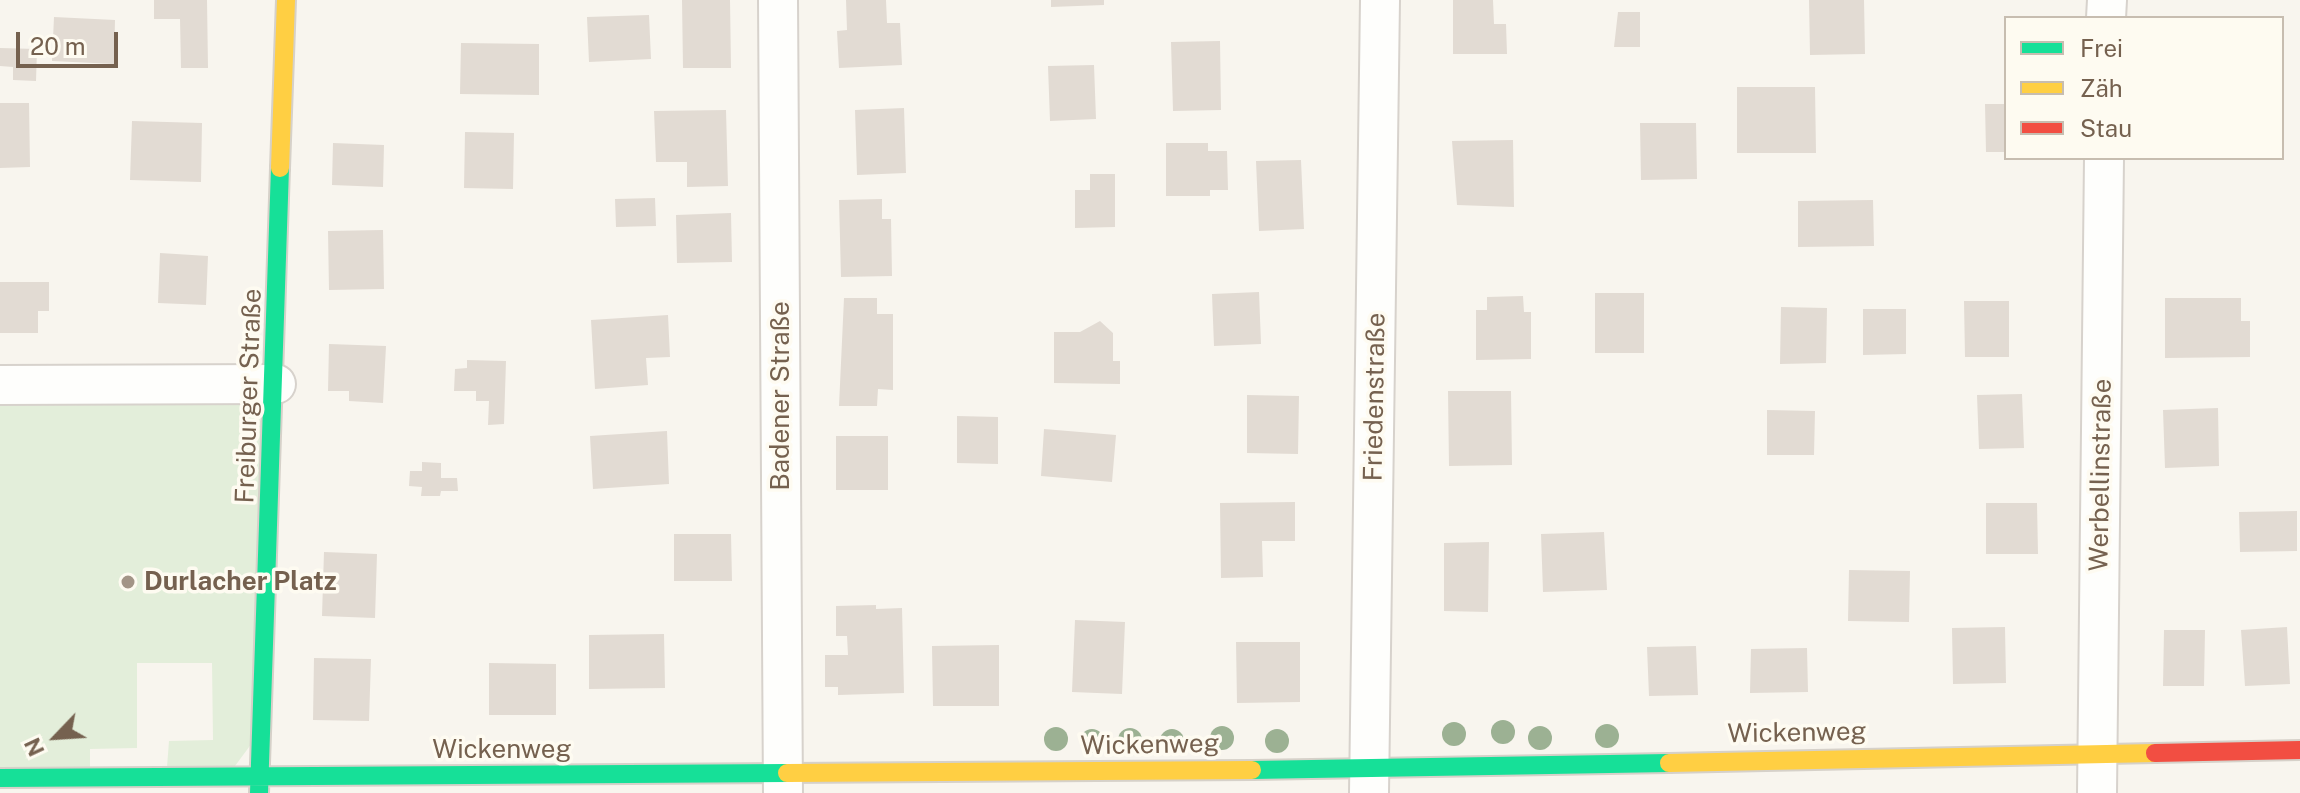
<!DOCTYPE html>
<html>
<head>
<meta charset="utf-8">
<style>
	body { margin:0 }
	#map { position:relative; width:2300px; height:793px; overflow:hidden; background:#f8f5ee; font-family:"Public Sans",sans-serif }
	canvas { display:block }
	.legend { position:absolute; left:2004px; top:16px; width:280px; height:144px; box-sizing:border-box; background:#fefbf1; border:2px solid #c7bdb0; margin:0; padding:10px 14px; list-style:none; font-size:24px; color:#75614f }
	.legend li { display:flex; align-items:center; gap:16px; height:40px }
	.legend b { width:40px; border:2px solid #c7bdb0 }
	.north { position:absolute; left:16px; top:697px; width:80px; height:80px; -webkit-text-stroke:6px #fefbf1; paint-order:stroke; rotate:245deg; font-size:22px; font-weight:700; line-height:32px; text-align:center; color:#75614f }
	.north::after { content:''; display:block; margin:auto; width:28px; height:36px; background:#75614f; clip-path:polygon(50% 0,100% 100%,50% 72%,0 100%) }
	.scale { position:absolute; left:16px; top:32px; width:102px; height:36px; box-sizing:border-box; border:4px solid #75614f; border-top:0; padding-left:10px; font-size:24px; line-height:28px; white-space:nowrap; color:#75614f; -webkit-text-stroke:6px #fefbf1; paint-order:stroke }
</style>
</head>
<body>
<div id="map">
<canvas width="2300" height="793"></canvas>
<ul class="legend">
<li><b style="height:10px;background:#16e098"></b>Frei</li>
<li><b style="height:10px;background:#ffcf43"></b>Zäh</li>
<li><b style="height:10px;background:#f24e42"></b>Stau</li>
</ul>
<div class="north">N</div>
<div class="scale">20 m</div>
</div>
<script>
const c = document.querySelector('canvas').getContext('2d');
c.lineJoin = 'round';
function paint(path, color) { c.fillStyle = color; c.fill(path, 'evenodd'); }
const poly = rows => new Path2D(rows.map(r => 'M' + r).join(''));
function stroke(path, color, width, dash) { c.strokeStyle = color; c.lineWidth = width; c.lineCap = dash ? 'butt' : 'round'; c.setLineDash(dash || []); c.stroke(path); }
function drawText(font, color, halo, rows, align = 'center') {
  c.font = font + ' "Public Sans",sans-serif'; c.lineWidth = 7; c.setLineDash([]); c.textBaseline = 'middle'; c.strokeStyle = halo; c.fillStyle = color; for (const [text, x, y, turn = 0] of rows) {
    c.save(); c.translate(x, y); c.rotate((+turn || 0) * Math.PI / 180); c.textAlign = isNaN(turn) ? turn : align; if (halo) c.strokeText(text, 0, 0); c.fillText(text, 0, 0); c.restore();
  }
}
const green = poly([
	[236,393,261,421,252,743,235,766,167,767,169,741,213,740,212,663,137,663,137,748,90,749,90,767,0,767,0,394]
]);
const building = poly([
	[154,0,207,0,208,68,181,68,180,19,154,19],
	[682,0,730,0,731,68,683,68],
	[846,0,886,0,887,23,900,23,902,65,839,68,837,31,847,30],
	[1051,0,1104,0,1104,5,1051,7],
	[1453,0,1493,0,1494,24,1506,24,1507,54,1453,54],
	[1809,0,1864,0,1865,54,1810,55],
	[1618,12,1640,12,1640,47,1614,47],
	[649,15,651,59,589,62,587,17],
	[54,17,115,20,114,64,52,61],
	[1220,41,1221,110,1173,111,1171,42],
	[461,43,539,44,539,95,460,94],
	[0,48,37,49,36,81,13,80,13,67,0,66],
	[1094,65,1096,119,1050,121,1048,66],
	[1737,87,1815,87,1816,153,1737,153],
	[0,103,29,103,30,167,0,168],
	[1985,104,2006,104,2006,152,1986,152],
	[904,108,906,173,857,175,855,110],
	[726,110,728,186,687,187,687,162,656,162,654,111],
	[132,121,202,123,201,182,130,180],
	[1640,123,1696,123,1697,179,1641,180],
	[465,132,514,133,513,189,464,188],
	[1513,140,1514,207,1457,205,1452,141],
	[333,143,384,145,383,187,332,185],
	[1166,143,1208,143,1208,151,1227,151,1228,190,1210,190,1210,196,1166,196],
	[1301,160,1304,229,1259,231,1256,161],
	[1090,174,1115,174,1115,227,1075,228,1075,190,1090,190],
	[655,198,656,226,616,227,615,199],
	[882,199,882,219,891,219,892,276,841,277,839,200],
	[1873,200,1874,246,1798,247,1798,201],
	[731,213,732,262,677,263,676,215],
	[383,230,384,289,329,290,328,231],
	[160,253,208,256,206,305,158,303],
	[0,282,49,282,49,311,38,311,38,333,0,333],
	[1259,292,1261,344,1214,346,1212,294],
	[1595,293,1644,293,1644,353,1595,353],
	[1523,296,1524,312,1531,312,1531,359,1476,360,1476,310,1487,310,1487,297],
	[844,298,877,298,877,314,893,314,893,390,878,389,877,406,839,406],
	[2165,298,2241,298,2241,321,2250,321,2250,357,2165,358],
	[1964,301,2009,301,2009,357,1965,357],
	[1781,307,1827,308,1826,363,1780,364],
	[1863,309,1906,309,1906,354,1863,355],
	[668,315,670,357,646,358,648,385,595,389,591,320],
	[1100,321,1113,333,1113,361,1120,361,1120,384,1054,383,1054,332,1080,332],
	[329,344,386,346,383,403,349,401,349,391,328,391],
	[467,360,506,361,504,424,488,425,489,401,476,401,476,391,454,391,455,369,467,368],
	[1448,391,1511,391,1512,465,1449,466],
	[2022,394,2024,448,1979,449,1977,395],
	[1247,395,1299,396,1298,454,1247,453],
	[2218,408,2219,466,2165,468,2163,410],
	[1767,410,1815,411,1814,455,1767,455],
	[957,416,998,417,998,464,957,463],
	[1044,429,1116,435,1112,482,1041,476],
	[667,431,669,484,593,489,590,436],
	[836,436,888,436,888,490,836,490],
	[422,462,441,463,441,478,457,478,458,491,441,491,440,496,421,496,422,487,409,486,410,471,422,471],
	[1295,502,1295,541,1262,541,1263,577,1221,578,1220,503],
	[1986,503,2037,503,2038,554,1986,554],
	[2297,511,2297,551,2240,552,2239,512],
	[1604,532,1607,590,1543,592,1541,534],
	[674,534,731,534,732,581,674,581],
	[1489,542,1488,612,1444,611,1444,543],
	[324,552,377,554,375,618,322,616],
	[1849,570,1910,571,1909,622,1848,621],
	[876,605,876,609,902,608,904,693,838,695,838,687,825,687,825,655,848,655,847,636,836,636,836,606],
	[1075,620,1125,622,1122,694,1072,692],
	[2005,627,2006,683,1953,684,1952,628],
	[2287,627,2290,684,2245,686,2241,630],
	[2164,630,2205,630,2204,686,2163,686],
	[664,634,665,688,589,689,589,635],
	[1236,642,1300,642,1300,702,1237,703],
	[999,645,999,706,933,706,932,646],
	[1696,646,1698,695,1649,696,1647,647],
	[1807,648,1808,692,1750,693,1751,649],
	[314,658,371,659,369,721,313,720],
	[489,663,556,664,556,715,489,715]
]);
const street = poly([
	[778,0,783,793],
	[2106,18,2107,0],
	[0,385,276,384],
	[1369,793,1380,0],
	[2097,793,2104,158]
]);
const fast = poly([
	[1252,770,1669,763],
	[0,778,787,773],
	[259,793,280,168]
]);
const slow = poly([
	[280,168,286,0],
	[1669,763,2155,753],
	[787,773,1252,770]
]);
const jam = poly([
	[2155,753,2300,750]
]);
const trees = [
	[1503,732],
	[1454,734],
	[1607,736],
	[1222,738],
	[1540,738],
	[1056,739],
	[1130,740],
	[1092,741],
	[1172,741],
	[1277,741]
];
const markers = [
	[128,582,8,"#a39587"]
];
const streetNames = [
	["Freiburger Straße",249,396,-88],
	["Badener Straße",781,396,-90],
	["Friedenstraße",1375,397,-89],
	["Werbellinstraße",2101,475,-89],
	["Wickenweg",1797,733,-1],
	["Wickenweg",1150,745,-1],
	["Wickenweg",502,750]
];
const poiNames = [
	["Durlacher Platz",144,582]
];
paint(green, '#e3eeda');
paint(building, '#e2dbd3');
stroke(street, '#d7d2cc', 42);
stroke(fast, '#d6d1c9', 22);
stroke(slow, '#d6d1c9', 22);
stroke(jam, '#d6d1c9', 22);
stroke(street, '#fefefc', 38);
stroke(fast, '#16e098', 18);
stroke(slow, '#ffcf43', 18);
stroke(jam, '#f24e42', 18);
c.fillStyle = '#9cb193';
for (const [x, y] of trees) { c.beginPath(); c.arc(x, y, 12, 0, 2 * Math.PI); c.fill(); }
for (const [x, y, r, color] of markers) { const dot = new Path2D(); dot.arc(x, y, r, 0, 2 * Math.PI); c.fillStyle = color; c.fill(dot); stroke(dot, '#fefbf1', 3); }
drawText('26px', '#75614f', '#fefbf1', streetNames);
drawText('bold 26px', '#75614f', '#fefbf1', poiNames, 'left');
</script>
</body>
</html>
